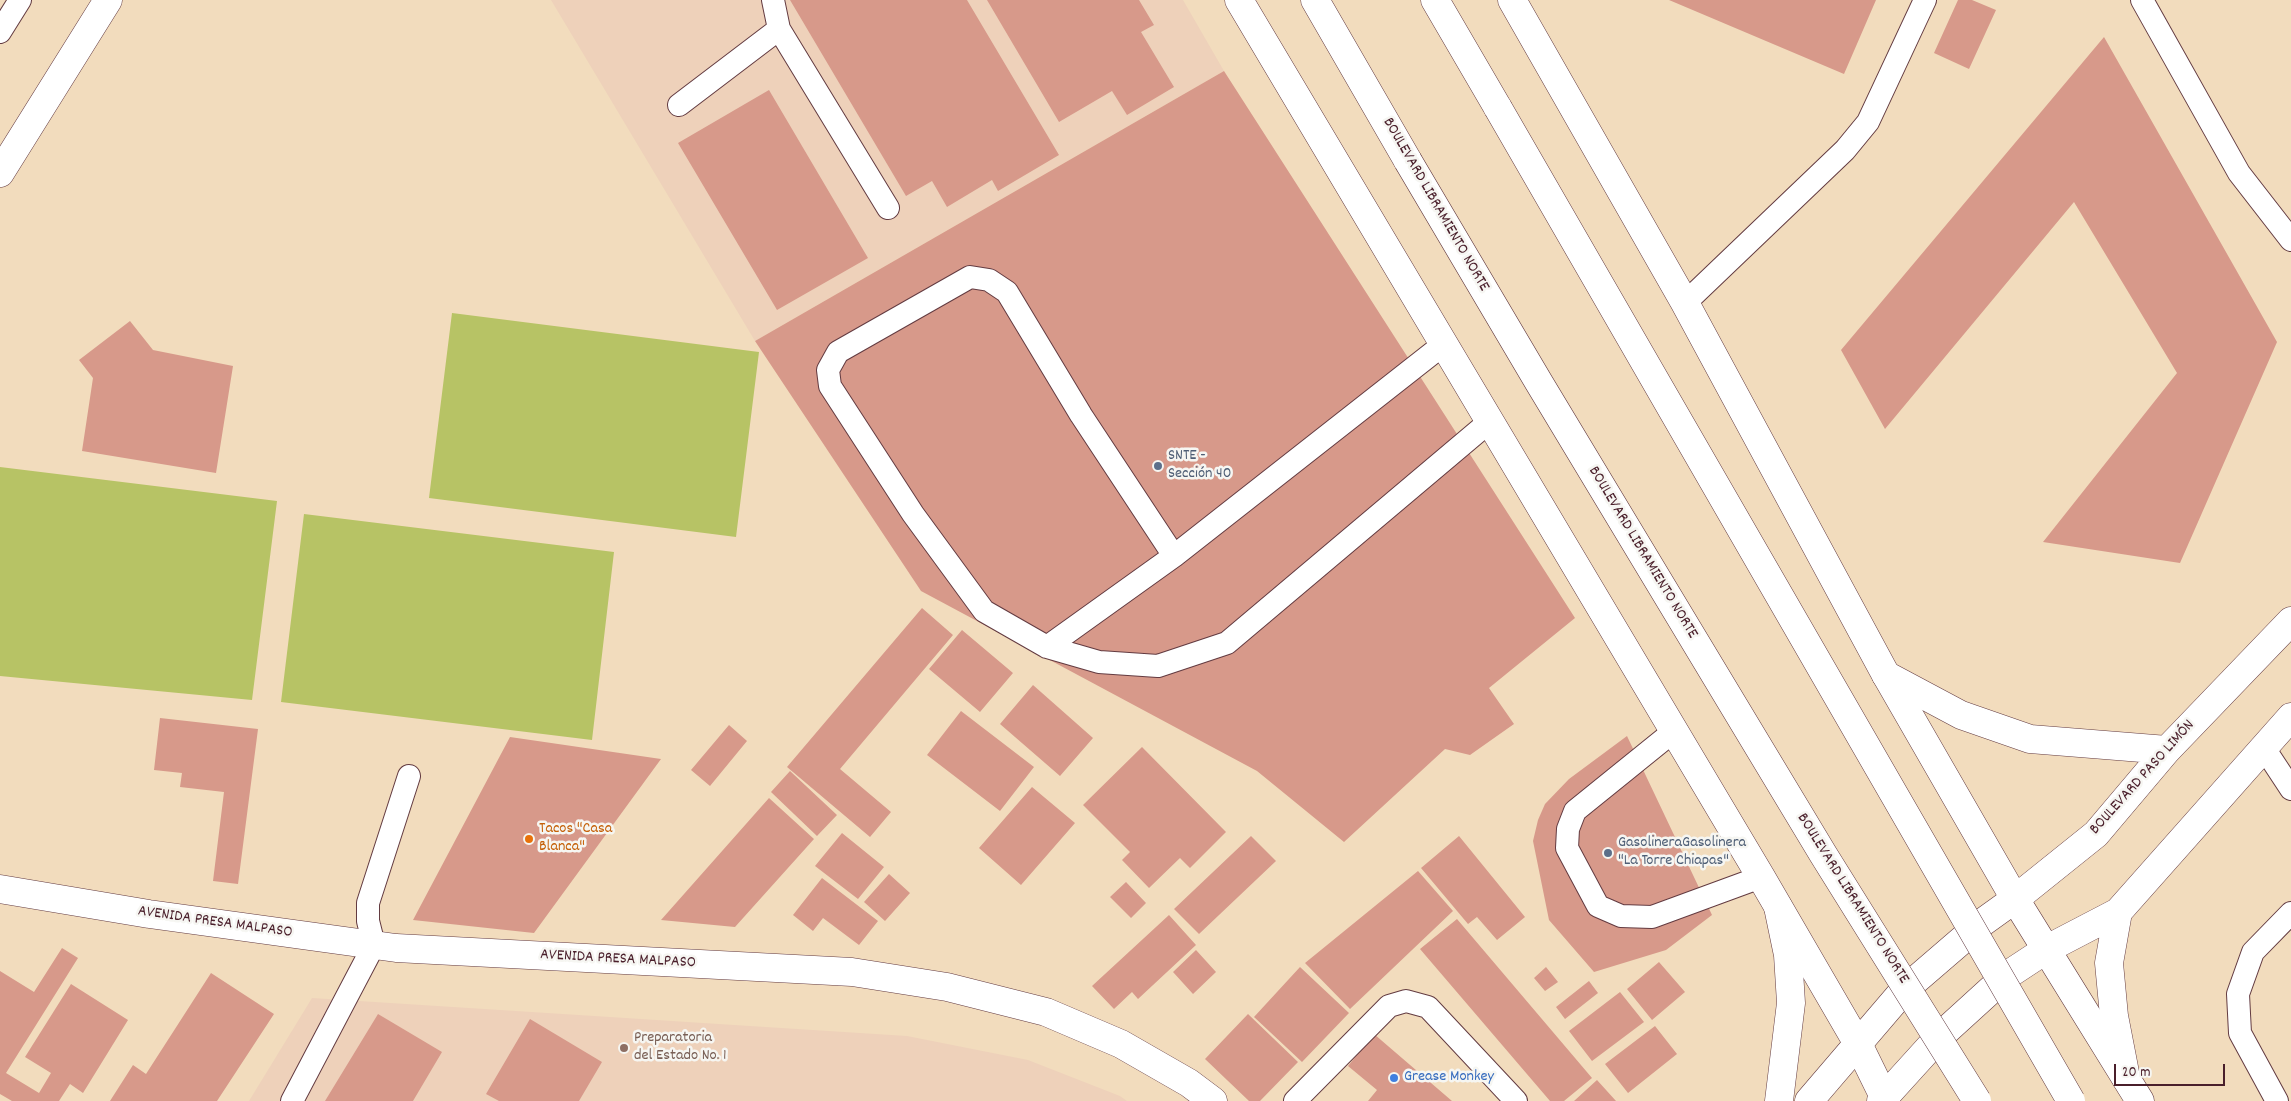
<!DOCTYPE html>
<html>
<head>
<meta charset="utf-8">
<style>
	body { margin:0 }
	#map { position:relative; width:2291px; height:1101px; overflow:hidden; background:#f2dcbd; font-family:Dekko,sans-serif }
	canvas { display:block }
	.scale { position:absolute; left:2114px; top:1064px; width:111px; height:22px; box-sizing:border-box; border:2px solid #4a1f2b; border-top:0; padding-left:6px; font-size:15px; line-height:18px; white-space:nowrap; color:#4a1f2b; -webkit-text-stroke:4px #f6f6f2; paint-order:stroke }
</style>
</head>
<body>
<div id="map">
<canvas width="2291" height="1101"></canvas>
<div class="scale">20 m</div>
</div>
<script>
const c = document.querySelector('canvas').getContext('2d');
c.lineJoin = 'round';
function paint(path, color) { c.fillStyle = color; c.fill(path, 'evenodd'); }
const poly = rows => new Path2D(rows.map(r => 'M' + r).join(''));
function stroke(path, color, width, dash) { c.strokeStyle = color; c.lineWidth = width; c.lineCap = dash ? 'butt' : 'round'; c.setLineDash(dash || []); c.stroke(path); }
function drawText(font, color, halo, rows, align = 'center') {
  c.font = font + ' Dekko,sans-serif'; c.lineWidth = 5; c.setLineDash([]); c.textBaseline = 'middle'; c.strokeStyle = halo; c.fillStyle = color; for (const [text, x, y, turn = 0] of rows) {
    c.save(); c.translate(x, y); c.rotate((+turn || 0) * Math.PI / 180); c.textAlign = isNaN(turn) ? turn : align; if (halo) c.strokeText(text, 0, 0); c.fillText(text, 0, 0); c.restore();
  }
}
const built = poly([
	[551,0,1183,0,1224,71,755,341],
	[312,998,907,1036,1028,1060,1120,1096,1127,1101,249,1101]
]);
const green = poly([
	[452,313,759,352,736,537,429,498],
	[0,467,277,501,252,700,0,676],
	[304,514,614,552,592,740,281,702]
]);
const building = poly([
	[790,0,967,0,1059,155,998,191,992,180,947,207,932,181,906,196],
	[987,0,1139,0,1154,25,1141,32,1174,87,1127,115,1112,91,1059,122],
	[1669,0,1876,0,1844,74],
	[1958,0,1972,0,1996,10,1969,69,1934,53],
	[2104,37,2277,342,2180,563,2043,542,2177,373,2074,202,1885,429,1841,350],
	[1224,71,1575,618,1489,688,1514,724,1470,755,1445,749,1344,842,1257,771,921,591,755,341],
	[769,90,868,258,777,310,678,143],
	[130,321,153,350,233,366,216,473,82,451,93,378,79,360],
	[922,608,953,635,840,769,891,812,870,837,787,767],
	[962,630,1013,673,980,712,929,669],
	[1033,685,1093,738,1060,776,1000,724],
	[961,711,1034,767,1000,811,927,755],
	[160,718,258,729,238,884,213,881,224,792,180,787,182,773,154,770],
	[729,725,747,741,710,786,691,770],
	[1627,736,1712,915,1666,950,1594,972,1549,920,1533,841,1538,820,1545,804,1569,779],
	[510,737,661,759,534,933,413,920],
	[1142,747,1226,832,1190,868,1180,858,1149,888,1122,860,1130,852,1083,805],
	[790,771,837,815,817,836,771,792],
	[1032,787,1075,823,1021,885,979,848],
	[769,798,814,839,735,927,661,920],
	[842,833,884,867,858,899,815,866],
	[1251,836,1276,861,1199,934,1174,909],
	[1459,836,1525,917,1497,940,1477,917,1468,924,1421,868],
	[1418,871,1453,911,1350,1009,1305,963],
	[889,874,910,893,885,921,864,902],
	[822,878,878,921,859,945,823,918,813,931,793,915],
	[1126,882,1146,903,1131,918,1110,897],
	[1169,915,1196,945,1138,999,1132,992,1114,1009,1092,986],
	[1457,919,1592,1078,1564,1101,1550,1101,1420,949],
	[62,948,78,958,6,1073,39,1093,51,1073,25,1057,71,984,128,1020,83,1093,70,1084,59,1101,12,1101,0,1094,0,971,34,992],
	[1196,950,1216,972,1193,994,1173,972],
	[1659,962,1685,992,1652,1020,1627,989],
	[1300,967,1349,1013,1302,1062,1254,1017],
	[1546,967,1558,982,1545,991,1534,978],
	[211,973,274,1014,217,1101,110,1101,133,1065,146,1074],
	[1589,981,1598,993,1565,1019,1556,1007],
	[1620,992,1644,1022,1592,1061,1569,1031],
	[378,1014,442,1052,413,1101,325,1101],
	[1248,1014,1298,1062,1260,1101,1249,1101,1205,1059],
	[530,1019,602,1062,579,1101,499,1101,486,1094],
	[1655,1026,1677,1054,1628,1093,1605,1064],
	[1374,1034,1452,1101,1368,1101,1377,1090,1348,1066],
	[1597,1080,1616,1101,1574,1101]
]);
const service = poly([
	[2142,0,2239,173,2291,240],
	[779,29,888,208],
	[0,32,20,0],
	[679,105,779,29,773,0],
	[1685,303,1845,150,1868,122,1925,0],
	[1174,556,1081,415,1007,292,989,280,970,277,838,352,828,370,830,386,913,514,984,611,1047,647,1099,662,1158,666,1227,643,1489,422],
	[1047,647,1174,556,1444,344],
	[1674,731,1575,811,1568,829,1567,848,1598,906,1621,916,1652,917,1761,877],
	[2264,748,2291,789],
	[292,1101,374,945,368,921,368,903,409,776],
	[1295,1101,1389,1006,1406,1001,1428,1007,1516,1101],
	[2277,1101,2240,1033,2238,994,2253,952,2291,913]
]);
const minor = poly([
	[0,173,108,0],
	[0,889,149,914,396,948,852,972,947,987,1046,1012,1121,1044,1189,1083,1213,1101]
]);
const tertiary = poly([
	[1239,0,1761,877,1858,1044,1886,1101],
	[1512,0,1685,303,1886,675,2015,899,2140,1101]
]);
const secondary = poly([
	[1886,675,1961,715,2030,739,2167,750],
	[1778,907,1788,955,1791,1003,1779,1101],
	[2118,912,2109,963,2114,1016,2126,1078],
	[1809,1101,1904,990,1983,922,2015,899,2096,834,2167,750,2291,621],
	[1881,1101,1939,1037,2006,976,2047,949,2118,912,2291,717]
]);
const trunk = poly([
	[1315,0,1408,161],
	[1435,0,1498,108]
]);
const trunkBridge = poly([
	[1498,108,2071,1101],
	[1408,161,1538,381,1823,854,1977,1101]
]);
const markers = [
	[1158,466,5,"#5c6f8a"],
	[529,839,5,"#e8710a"],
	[1608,853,5,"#5c6f8a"],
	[624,1048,5,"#8d6e63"],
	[1394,1078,5,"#3f7fe0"]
];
const streetNames = [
	["BOULEVARD LIBRAMIENTO NORTE",1435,205,60],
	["BOULEVARD LIBRAMIENTO NORTE",1642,553,59],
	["BOULEVARD PASO LIMÓN",2143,778,-48],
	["BOULEVARD LIBRAMIENTO NORTE",1852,899,58],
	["AVENIDA PRESA MALPASO",215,923,8],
	["AVENIDA PRESA MALPASO",618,960,3]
];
const serviceNames = [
	["SNTE -",1168,457],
	["Sección 40",1168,475],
	["GasolineraGasolinera",1618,844],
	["\"La Torre Chiapas\"",1618,862]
];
const foodNames = [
	["Tacos \"Casa",539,830],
	["Blanca\"",539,848]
];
const educationNames = [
	["Preparatoria",634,1039],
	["del Estado No. 1",634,1057]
];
const shopNames = [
	["Grease Monkey",1404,1078]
];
paint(built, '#eed1ba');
paint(green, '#b7c365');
paint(building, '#d7998a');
stroke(service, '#633b41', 24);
stroke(minor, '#633b41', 29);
stroke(tertiary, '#633b41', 29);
stroke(secondary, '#633b41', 29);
stroke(trunk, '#633b41', 29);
stroke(service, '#fff', 22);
stroke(minor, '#fff', 28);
stroke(tertiary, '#fff', 28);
stroke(secondary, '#fff', 28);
stroke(trunk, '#fff', 28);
stroke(trunkBridge, '#633b41', 29, []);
stroke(trunkBridge, '#fff', 28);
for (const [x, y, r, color] of markers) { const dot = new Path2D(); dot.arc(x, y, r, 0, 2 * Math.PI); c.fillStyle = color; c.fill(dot); stroke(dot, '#f6f6f2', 2); }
drawText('16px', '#4a1f2b', '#f6f6f2', streetNames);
drawText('16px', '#4e5e75', '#f6f6f2', serviceNames, 'left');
drawText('16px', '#c56008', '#f6f6f2', foodNames, 'left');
drawText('16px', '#785e54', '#f6f6f2', educationNames, 'left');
drawText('16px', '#366cbe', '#f6f6f2', shopNames, 'left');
</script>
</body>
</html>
